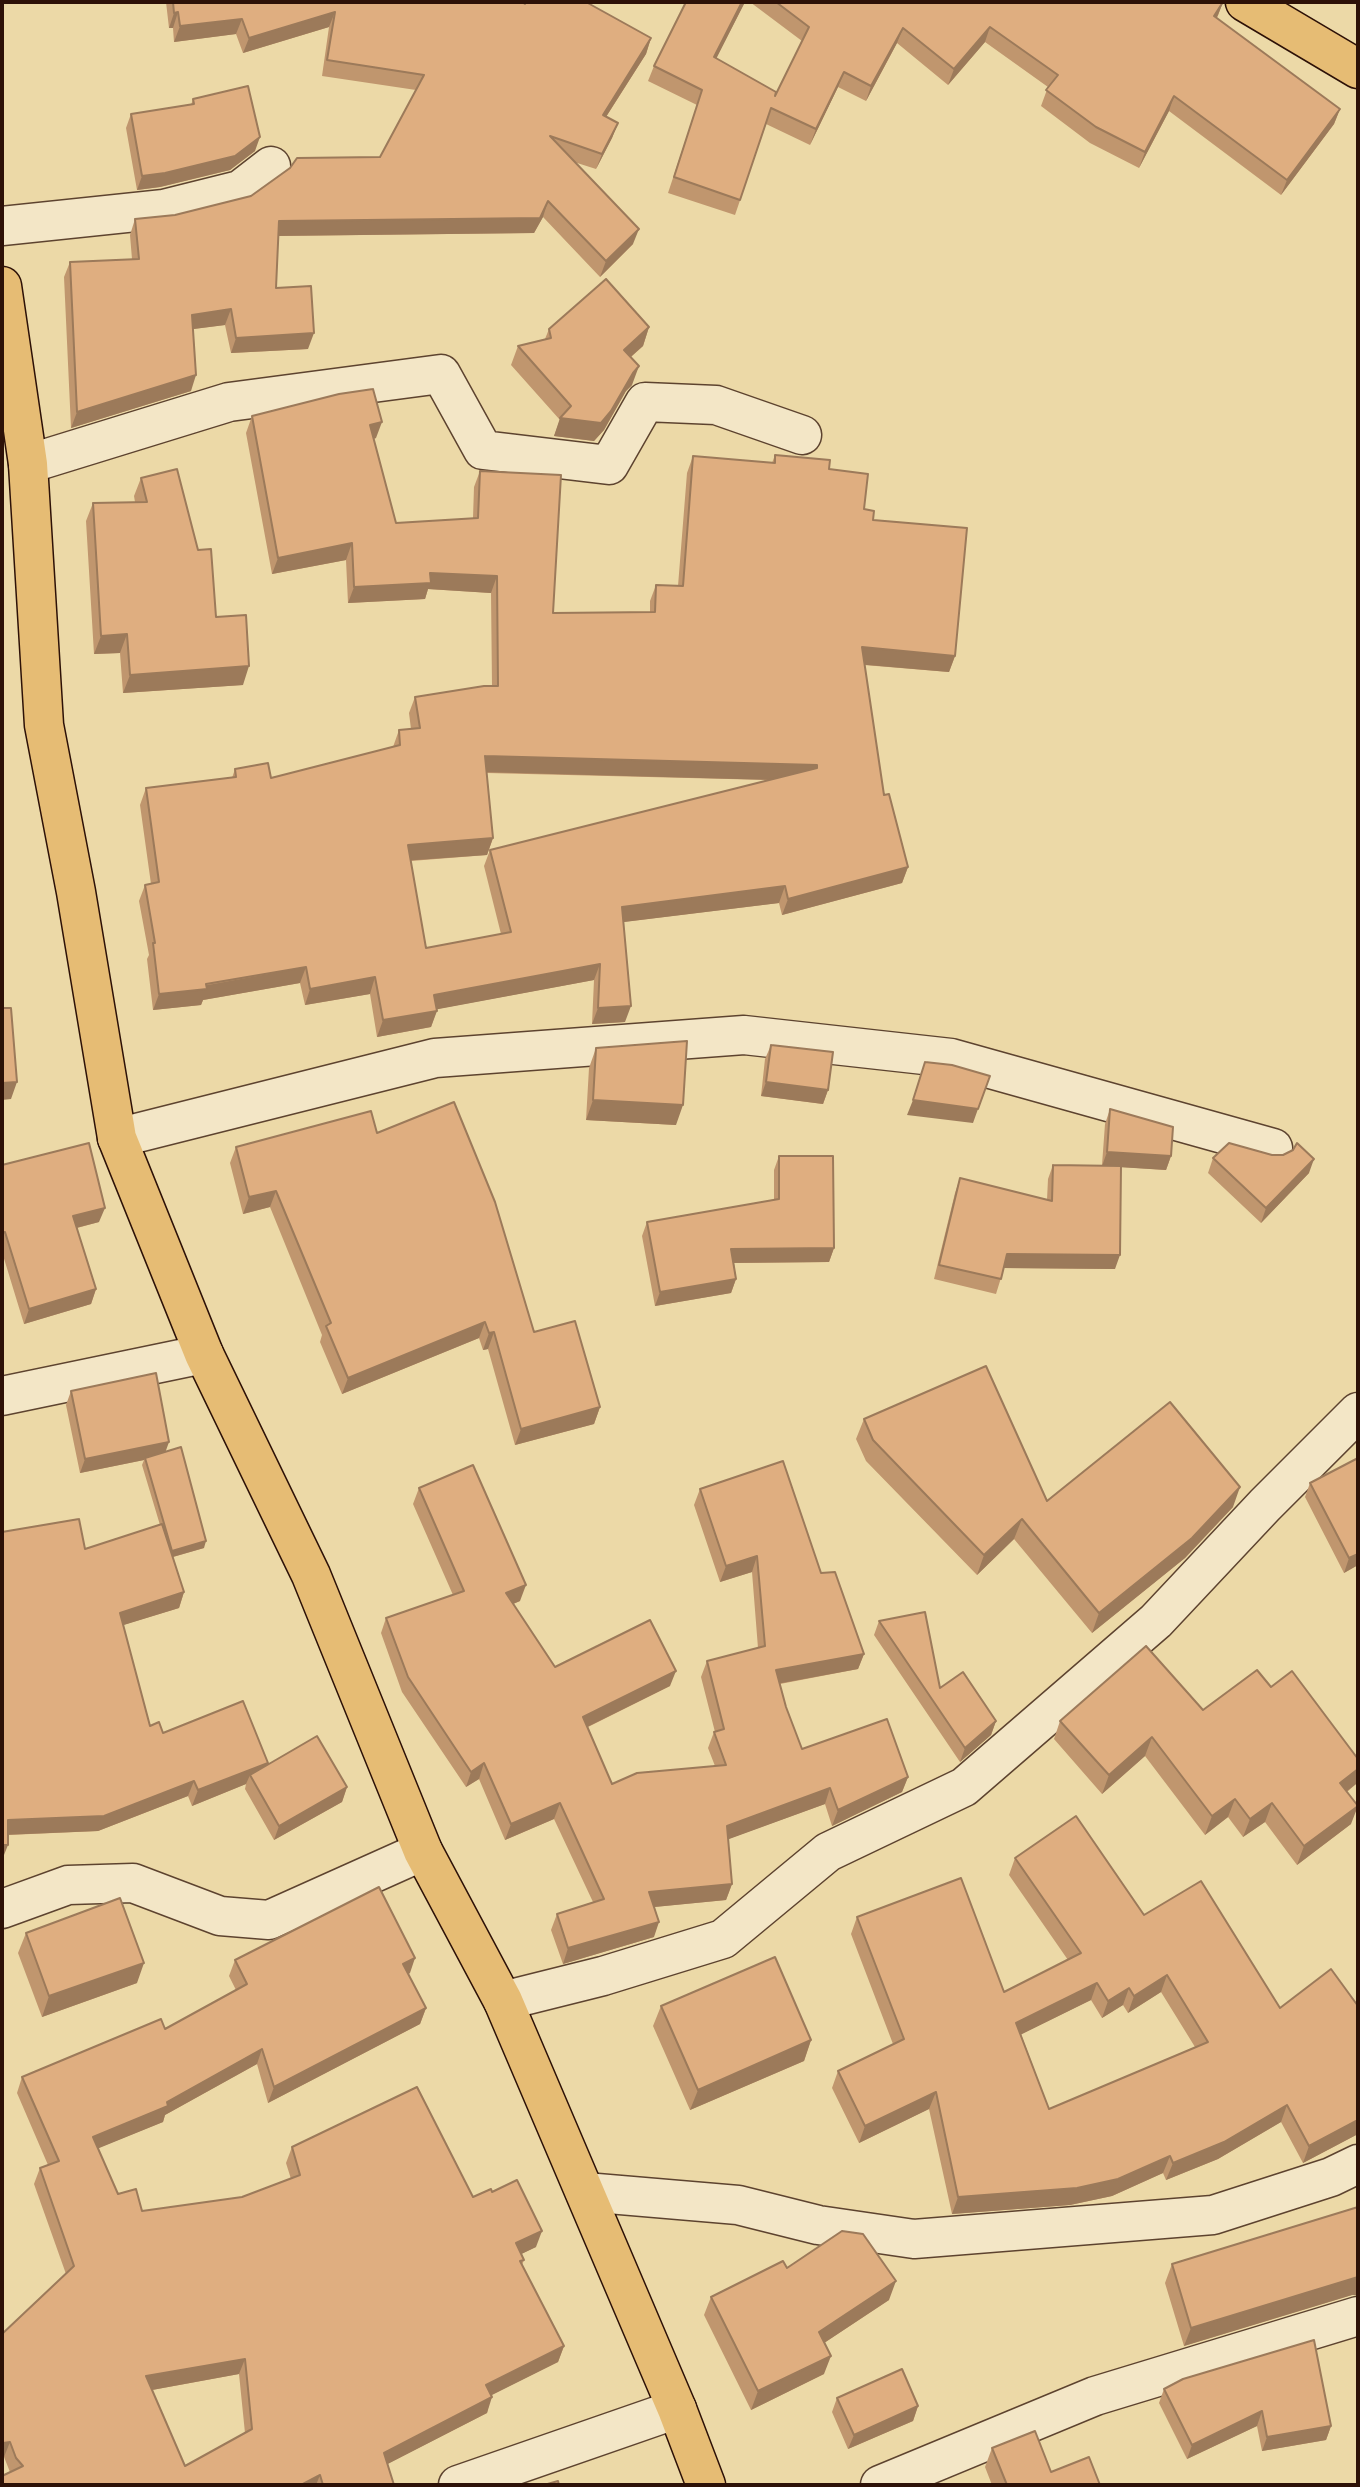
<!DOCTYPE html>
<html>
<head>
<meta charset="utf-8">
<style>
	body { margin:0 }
	#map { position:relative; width:1360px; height:2487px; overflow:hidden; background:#ecd9a7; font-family:"IM FELL English",serif }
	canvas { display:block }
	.frame { position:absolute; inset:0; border:4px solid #2d1107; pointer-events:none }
</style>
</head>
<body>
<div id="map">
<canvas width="1360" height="2487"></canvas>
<div class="frame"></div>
</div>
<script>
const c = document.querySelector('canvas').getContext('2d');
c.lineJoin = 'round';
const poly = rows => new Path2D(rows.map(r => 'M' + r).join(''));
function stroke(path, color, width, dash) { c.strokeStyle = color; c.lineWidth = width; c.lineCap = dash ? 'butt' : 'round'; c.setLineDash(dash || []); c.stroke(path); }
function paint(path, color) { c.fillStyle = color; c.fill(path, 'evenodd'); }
const minor = poly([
	[2,226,164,209,240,190,271,166],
	[28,464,229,402,441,374,483,450,609,465,645,402,716,405,802,435],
	[117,1138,435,1058,744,1035,951,1058,1273,1148],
	[2,1396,204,1354],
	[2,1909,68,1885,133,1883,220,1916,269,1920,423,1851],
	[503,2001,603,1976,723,1939,828,1852,964,1787,1156,1621,1265,1505,1358,1412],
	[585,2192,738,2205,818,2225,914,2239,1213,2215,1331,2177,1358,2164],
	[458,2485,677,2409],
	[880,2485,1095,2396,1358,2316]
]);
const major = poly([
	[1245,2,1358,69]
]);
const highway = poly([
	[2,286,28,464,44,725,76,892,117,1138,204,1354,311,1575,423,1851,503,2001,677,2409,706,2485]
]);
const wall = poly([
	[166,2,522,2,525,4,588,3,651,38,646,54,606,117,618,123,612,138,596,169,574,162,633,244,600,277,543,217,534,233,278,236,276,288,308,349,231,353,225,325,193,329,191,391,71,428,64,277,70,262,132,259,130,235,135,219,175,215,251,196,380,157,416,90,322,76,329,27,243,53,236,34,174,42,173,28,169,28],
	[745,2,716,58,775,96,802,41,750,2,1223,2,1217,18,1340,109,1334,124,1281,195,1169,111,1139,168,1090,143,1041,106,1048,87,985,42,948,85,897,43,866,101,838,87,810,145,766,124,735,215,668,193,697,105,648,81,654,66],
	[193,99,255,151,230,170,160,187,137,190,126,128,131,114,191,105],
	[649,327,643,346,631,357,632,385,626,391,604,430,594,441,554,436,560,420,511,365,518,346,545,339,549,329],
	[252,416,376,438,374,439,396,523,473,518,474,487,480,471,553,613,650,612,650,601,656,585,678,586,687,473,693,456,772,463,775,455,829,469,873,520,955,656,949,672,864,665,884,795,908,867,902,883,782,915,779,903,623,922,625,1022,592,1024,594,980,437,1009,431,1027,377,1037,370,994,305,1005,300,983,203,1000,201,1005,153,1010,147,959,149,955,139,901,145,885,151,884,140,805,146,788,232,778,235,769,271,778,393,747,399,730,411,729,409,713,415,697,492,686,491,593,428,589,425,599,348,603,346,560,272,574,246,433],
	[487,773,769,780,490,850,484,866,501,934,426,948,411,861,487,855,493,838],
	[141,478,216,617,243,685,123,693,120,653,94,654,86,521,93,503,135,502,134,496],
	[771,1045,828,1090,823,1104,761,1096,765,1059],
	[596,1048,676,1125,586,1120,589,1068],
	[1110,1109,1171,1156,1166,1170,1121,1167,1115,1269,1004,1268,996,1294,934,1279,955,1193,960,1178,1047,1200,1048,1179,1053,1165,1102,1165,1105,1124],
	[377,1133,534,1332,600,1407,594,1424,515,1445,488,1349,483,1350,479,1338,342,1394,320,1342,322,1335,270,1207,243,1214,230,1163,236,1147],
	[1272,1155,1309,1173,1261,1223,1208,1173,1213,1158],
	[779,1156,834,1248,829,1262,734,1263,736,1279,731,1293,655,1306,642,1236,647,1222,774,1200,774,1170],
	[2,1165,99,1222,77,1228,96,1289,91,1304,24,1324,2,1252],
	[71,1391,166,1452,204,1548,173,1557,184,1592,179,1608,123,1625,150,1726,163,1733,347,1787,342,1802,274,1840,245,1789,246,1784,192,1806,188,1796,98,1831,8,1835,2,1860,2,1532,85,1549,160,1525,142,1465,144,1460,80,1473,66,1405],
	[864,1419,1047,1501,1233,1507,1185,1558,1092,1633,1014,1539,977,1575,866,1461,856,1439],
	[1310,1483,1358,1565,1344,1573,1305,1497],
	[419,1488,520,1601,513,1604,555,1667,670,1686,588,1727,612,1784,715,1766,708,1748,714,1732,715,1732,701,1677,707,1661,758,1648,752,1572,720,1582,694,1505,700,1489,821,1573,864,1654,858,1669,780,1684,786,1707,802,1749,908,1777,902,1792,832,1826,825,1804,728,1839,732,1884,726,1900,654,1907,654,1937,563,1964,551,1930,557,1914,593,1902,554,1819,505,1840,479,1779,466,1787,402,1692,381,1633,386,1618,453,1595,413,1504],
	[879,1621,940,1688,996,1721,991,1735,960,1762,874,1635],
	[1271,1687,1356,1784,1347,1792,1351,1824,1297,1865,1265,1822,1243,1837,1228,1817,1205,1835,1145,1756,1102,1794,1054,1739,1060,1721,1203,1710],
	[1015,1858,1144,1915,1280,2008,1358,2006,1358,2134,1303,2163,1281,2122,1218,2159,1166,2180,1163,2173,1112,2196,1070,2205,952,2214,929,2109,859,2143,832,2088,838,2071,893,2044,851,1934,857,1917,1004,1992,1068,1960,1009,1875],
	[1161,1992,1195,2047,1049,2109,1021,2034,1091,2000,1102,2018,1123,2005,1128,2013],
	[26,1933,137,1983,42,2017,18,1953],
	[235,1960,410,1973,408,1974,426,2008,420,2024,268,2103,257,2064,165,2115,163,2122,98,2148,118,2194,142,2211,242,2197,291,2179,286,2163,292,2147,473,2197,492,2192,536,2247,521,2254,524,2260,522,2265,564,2346,558,2362,491,2395,487,2413,387,2464,394,2485,2,2485,10,2472,4,2457,2,2458,2,2334,66,2274,34,2184,40,2168,48,2165,17,2093,22,2077,165,2029,236,1990,229,1976],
	[239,2374,245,2433,185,2466,152,2390],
	[661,2006,811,2040,804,2061,690,2110,653,2026],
	[1172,2264,1352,2295,1184,2346,1165,2283],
	[787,2268,889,2300,824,2343,824,2374,751,2410,704,2315,711,2297],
	[1164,2389,1331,2426,1326,2440,1262,2451,1257,2426,1187,2459,1159,2403],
	[837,2398,918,2406,913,2421,848,2449,832,2412],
	[992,2448,1051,2472,1100,2485,992,2485,985,2467]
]);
const shadedWall = poly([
	[742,2,745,2,709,73,714,57],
	[1223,2,1218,15,1208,31,1214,16],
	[178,12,173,28,169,28,174,13],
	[335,12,329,27,243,53,249,38],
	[242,19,236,34,174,42,180,26],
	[990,27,985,42,948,85,954,69],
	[903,28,897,43,866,101,871,86],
	[651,38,646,54,597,131,603,115],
	[844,72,838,87,810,145,816,129],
	[1174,96,1169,111,1139,168,1145,152],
	[1340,109,1334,124,1281,195,1287,180],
	[618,123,612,138,596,169,602,154],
	[260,137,255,151,230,170,160,187,137,190,142,176],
	[548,201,543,217,534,233,273,236,279,221],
	[639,229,633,244,600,277,606,261],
	[231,309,225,325,186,330,192,315],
	[649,327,643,346,618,368,624,350],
	[314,333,308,349,231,353,236,338],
	[639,366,632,385,626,391,604,430,594,441,554,436,560,418,633,373],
	[196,375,191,391,71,428,77,412],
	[382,422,376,438,364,441,370,425],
	[352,543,346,560,272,574,278,558],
	[430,573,497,576,491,593,428,589,425,599,348,603,354,587],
	[127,634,120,653,94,654,101,636],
	[862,647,955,656,949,672,856,664],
	[249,666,243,685,123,693,130,675],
	[485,756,817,765,811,781,479,772],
	[493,838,487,855,402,861,408,845],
	[908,867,902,883,782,915,788,899],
	[785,886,779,903,616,923,622,907],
	[600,964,594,980,428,1011,434,995],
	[306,967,300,983,203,1000,201,1005,153,1010,159,994],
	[375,977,370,994,305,1005,310,989],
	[631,1006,625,1022,592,1024,598,1008],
	[437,1011,431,1027,377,1037,383,1020],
	[17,1082,11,1099,2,1100,2,1083],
	[766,1082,828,1090,823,1104,761,1096],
	[593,1100,683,1105,676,1125,586,1120],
	[913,1100,978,1109,973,1123,907,1115],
	[1107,1152,1171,1156,1166,1170,1102,1166],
	[1314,1159,1309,1173,1261,1223,1266,1208],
	[276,1191,270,1207,243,1214,249,1197],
	[105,1208,99,1222,68,1230,73,1216],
	[834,1248,829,1262,726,1263,731,1249],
	[1007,1254,1120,1255,1115,1269,1002,1268],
	[736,1279,731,1293,655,1306,660,1292],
	[96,1289,91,1304,24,1324,29,1309],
	[485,1322,479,1338,342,1394,348,1378],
	[494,1332,488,1349,483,1350,489,1333],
	[600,1407,594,1424,515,1445,521,1429],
	[169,1442,164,1456,145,1458,144,1460,80,1473,85,1459],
	[1240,1487,1233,1507,1185,1558,1092,1633,1099,1613],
	[1022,1519,1014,1539,977,1575,984,1555],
	[206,1541,204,1548,169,1558,172,1551],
	[1358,1554,1358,1565,1344,1573,1349,1558],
	[757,1556,752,1572,720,1582,726,1566],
	[526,1585,520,1601,501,1609,506,1593],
	[184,1592,179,1608,114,1628,120,1613],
	[864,1654,858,1669,771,1685,776,1670],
	[676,1671,670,1686,577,1732,583,1717],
	[996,1721,991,1735,960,1762,965,1748],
	[1152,1737,1145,1756,1102,1794,1109,1775],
	[268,1763,263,1778,250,1775,246,1784,192,1806,198,1790],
	[484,1763,479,1779,466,1787,471,1772],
	[1358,1769,1358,1779,1356,1784,1333,1802,1340,1783],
	[908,1777,902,1792,832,1826,838,1810],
	[194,1781,188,1796,98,1831,2,1835,8,1820],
	[347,1787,342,1802,274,1840,279,1826],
	[830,1788,825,1804,721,1842,727,1826],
	[1235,1799,1228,1817,1205,1835,1212,1816],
	[560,1803,554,1819,505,1840,511,1824],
	[1272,1803,1265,1822,1243,1837,1250,1819],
	[1358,1806,1351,1824,1297,1865,1304,1846],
	[2,1845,8,1845,2,1860],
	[732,1884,726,1900,644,1908,649,1892],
	[659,1922,654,1937,563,1964,568,1948],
	[415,1958,410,1973,397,1980,403,1964],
	[144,1963,137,1983,42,2017,49,1996],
	[1167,1975,1161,1992,1128,2013,1134,1996],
	[1097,1983,1091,2000,1010,2040,1016,2023],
	[1129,1988,1123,2005,1102,2018,1108,2001],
	[426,2008,420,2024,268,2103,274,2087],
	[811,2040,804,2061,690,2110,698,2090],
	[262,2049,257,2064,165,2115,163,2122,87,2153,93,2137,167,2102],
	[936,2092,929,2109,859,2143,865,2126],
	[1287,2105,1281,2122,1218,2159,1166,2180,1173,2163],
	[1358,2120,1358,2134,1303,2163,1309,2146],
	[1170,2156,1163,2173,1112,2196,1070,2205,952,2214,958,2197],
	[542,2231,536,2247,511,2259,516,2243],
	[1358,2277,1358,2295,1352,2295,1184,2346,1191,2328],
	[896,2281,889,2300,812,2351,819,2332],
	[564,2346,558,2362,480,2401,486,2385],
	[831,2356,824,2374,751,2410,758,2391],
	[245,2359,239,2374,141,2392,146,2376],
	[492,2397,487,2413,378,2469,384,2453],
	[918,2406,913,2421,848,2449,854,2435],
	[1262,2411,1257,2426,1187,2459,1192,2445],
	[1331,2426,1326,2440,1262,2451,1267,2437],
	[10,2442,4,2457,2,2458,3,2443],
	[320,2475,316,2485,301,2485]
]);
const building = poly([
	[173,2,522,2,525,4,526,2,586,2,651,38,603,115,618,123,602,154,550,136,639,229,606,261,548,201,540,218,279,221,276,288,311,286,314,333,236,338,231,309,192,315,196,375,77,412,70,262,139,259,135,219,175,215,251,196,290,168,297,158,380,157,424,75,327,60,335,12,249,38,242,19,180,26,178,12,174,13,173,2],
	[686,2,742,2,714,57,776,92,775,96,809,27,776,2,1223,2,1214,16,1340,109,1287,180,1174,96,1145,152,1096,127,1046,90,1058,75,990,27,954,69,903,28,871,86,844,72,816,129,771,108,740,200,674,177,702,90,654,66,686,2],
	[248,86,260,137,235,156,165,173,142,176,131,114,194,104,193,99,248,86],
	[606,279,649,327,624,350,639,366,633,373,611,411,601,423,560,418,571,406,518,346,551,338,549,329,606,279],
	[373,389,382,422,370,425,396,523,478,518,480,471,561,475,553,613,655,612,656,585,683,586,693,456,775,463,775,455,830,460,829,469,868,474,864,509,874,511,873,520,967,528,955,656,862,647,884,795,889,794,908,867,788,899,785,886,622,907,631,1006,598,1008,600,964,434,995,437,1011,383,1020,375,977,310,989,306,967,206,984,207,989,159,994,153,943,155,943,145,885,159,882,146,788,236,777,235,769,268,763,271,778,400,745,399,730,420,728,415,697,484,686,498,686,497,576,430,573,431,583,354,587,352,543,278,558,252,416,339,394,373,389],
	[485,756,817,765,817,768,490,850,511,932,426,948,408,845,493,838,485,756],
	[177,469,198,550,211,549,216,617,246,615,249,666,130,675,127,634,101,636,93,503,147,502,141,478,177,469],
	[2,1008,11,1008,17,1082,2,1083,2,1008],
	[687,1041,683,1105,593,1100,596,1048,687,1041],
	[771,1045,833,1052,828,1090,766,1082,771,1045],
	[925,1062,952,1065,990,1076,978,1109,913,1100,925,1062],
	[454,1102,495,1202,534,1332,575,1321,600,1407,521,1429,494,1332,489,1333,485,1322,348,1378,326,1326,331,1323,276,1191,249,1197,236,1147,371,1111,377,1133,454,1102],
	[1110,1109,1173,1127,1171,1156,1107,1152,1110,1109],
	[89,1143,105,1208,73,1216,96,1289,29,1309,5,1232,2,1233,2,1165,89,1143],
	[1229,1143,1272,1155,1283,1155,1293,1150,1297,1143,1314,1159,1266,1208,1213,1158,1229,1143],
	[779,1156,833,1156,834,1248,731,1249,736,1279,660,1292,647,1222,779,1199,779,1156],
	[1053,1165,1121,1166,1120,1255,1007,1254,1001,1279,939,1265,960,1178,1052,1201,1053,1165],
	[986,1366,1047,1501,1170,1402,1240,1487,1192,1538,1099,1613,1022,1519,984,1555,873,1440,864,1419,986,1366],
	[156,1373,169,1442,85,1459,71,1391,156,1373],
	[181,1447,206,1541,172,1551,145,1458,181,1447],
	[1358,1458,1358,1554,1349,1558,1310,1483,1358,1458],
	[783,1461,821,1573,835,1572,864,1654,776,1670,786,1707,802,1749,887,1719,908,1777,838,1810,830,1788,727,1826,732,1884,649,1892,659,1922,568,1948,557,1914,604,1899,560,1803,511,1824,484,1763,471,1772,408,1677,386,1618,464,1591,419,1488,473,1465,526,1585,506,1593,555,1667,650,1620,676,1671,583,1717,612,1784,637,1773,726,1765,714,1732,724,1729,707,1661,765,1646,757,1556,726,1566,700,1489,783,1461],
	[79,1519,85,1549,162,1524,184,1592,120,1613,150,1726,159,1722,163,1733,243,1701,268,1763,198,1790,194,1781,104,1816,8,1820,8,1845,2,1845,2,1532,79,1519],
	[925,1612,940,1688,963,1672,996,1721,965,1748,879,1621,925,1612],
	[1146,1646,1203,1710,1257,1670,1271,1687,1292,1671,1358,1759,1358,1769,1340,1783,1358,1806,1304,1846,1272,1803,1250,1819,1235,1799,1212,1816,1152,1737,1109,1775,1060,1721,1146,1646],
	[317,1736,347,1787,279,1826,250,1775,317,1736],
	[1076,1816,1144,1915,1201,1881,1280,2008,1331,1969,1358,2006,1358,2120,1309,2146,1287,2105,1224,2142,1173,2163,1170,2156,1118,2179,1077,2188,958,2197,936,2092,865,2126,838,2071,904,2039,857,1917,961,1878,1004,1992,1081,1953,1015,1858,1076,1816],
	[1167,1975,1208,2042,1049,2109,1016,2023,1097,1983,1108,2001,1129,1988,1134,1996,1167,1975],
	[379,1887,415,1958,403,1964,426,2008,274,2087,262,2049,167,2102,168,2106,93,2137,118,2194,136,2189,142,2211,242,2197,300,2175,292,2147,417,2087,473,2197,491,2189,492,2192,517,2180,542,2231,516,2243,524,2260,520,2261,564,2346,486,2385,492,2397,384,2453,394,2485,323,2485,320,2475,301,2485,2,2485,2,2476,23,2466,16,2458,10,2442,3,2443,2,2442,2,2334,74,2266,40,2168,59,2161,22,2077,161,2019,165,2029,247,1984,235,1960,379,1887],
	[245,2359,252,2429,185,2466,146,2376,245,2359],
	[120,1898,144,1963,49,1996,26,1933,120,1898],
	[775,1957,811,2040,698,2090,661,2006,775,1957],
	[1358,2207,1358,2277,1191,2328,1172,2264,1358,2207],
	[842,2231,863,2234,896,2281,819,2332,831,2356,758,2391,711,2297,783,2261,787,2268,842,2231],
	[1314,2340,1331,2426,1267,2437,1262,2411,1192,2445,1164,2389,1183,2379,1314,2340],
	[902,2369,918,2406,854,2435,837,2398,902,2369],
	[1035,2431,1051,2472,1089,2457,1100,2485,1007,2485,992,2448,1035,2431],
	[558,2481,559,2485,544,2485,558,2481]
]);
stroke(minor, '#5d432f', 41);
stroke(major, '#2d1107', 41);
stroke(highway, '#2d1107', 41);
stroke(minor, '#f3e6c6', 38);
stroke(major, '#e6bc74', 38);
stroke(highway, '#e6bc74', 38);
paint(wall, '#c0966e');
paint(shadedWall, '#9c7a5a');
paint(building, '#dfae80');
stroke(building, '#9c7a5a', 2);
</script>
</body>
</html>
